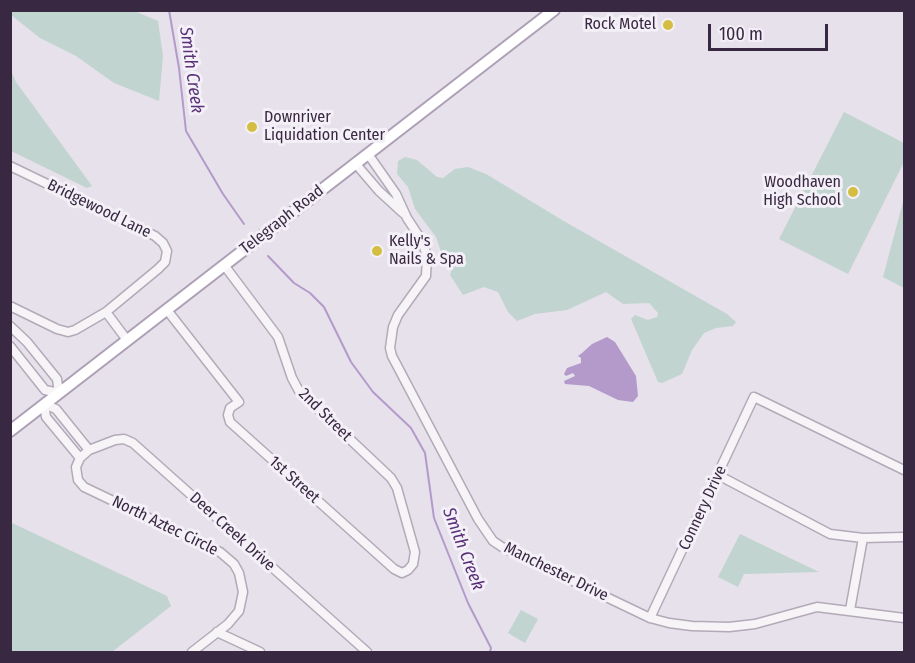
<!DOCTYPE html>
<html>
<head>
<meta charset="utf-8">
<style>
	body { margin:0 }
	#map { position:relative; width:915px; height:663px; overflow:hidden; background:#e6e1ea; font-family:"Fira Sans Condensed",sans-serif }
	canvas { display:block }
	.frame { position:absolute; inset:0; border:12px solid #392842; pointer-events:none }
	.scale { position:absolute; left:708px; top:24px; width:120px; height:27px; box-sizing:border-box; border:3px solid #392842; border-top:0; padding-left:8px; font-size:18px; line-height:21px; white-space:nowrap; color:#392842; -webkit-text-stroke:4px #f4f0f7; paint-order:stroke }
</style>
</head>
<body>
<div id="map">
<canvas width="915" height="663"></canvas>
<div class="frame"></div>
<div class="scale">100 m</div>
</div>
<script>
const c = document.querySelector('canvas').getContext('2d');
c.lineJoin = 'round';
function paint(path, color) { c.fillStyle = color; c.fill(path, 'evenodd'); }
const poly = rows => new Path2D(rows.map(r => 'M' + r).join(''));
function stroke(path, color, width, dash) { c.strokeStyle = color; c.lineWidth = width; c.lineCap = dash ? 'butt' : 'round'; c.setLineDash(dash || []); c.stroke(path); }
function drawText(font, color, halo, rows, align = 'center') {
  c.font = font + ' "Fira Sans Condensed",sans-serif'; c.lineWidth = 6; c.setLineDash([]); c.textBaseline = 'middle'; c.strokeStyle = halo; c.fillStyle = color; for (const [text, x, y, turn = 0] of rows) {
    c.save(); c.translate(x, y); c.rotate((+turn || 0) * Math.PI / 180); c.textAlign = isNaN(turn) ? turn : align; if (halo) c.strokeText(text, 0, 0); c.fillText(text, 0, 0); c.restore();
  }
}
const green = poly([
	[10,11,134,11,158,21,163,56,159,101,114,83,76,56,40,38,11,15],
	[11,71,16,82,92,186,87,188,11,151],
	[844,112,904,143,904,162,848,274,779,239],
	[405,157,417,160,437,177,443,178,455,169,468,167,486,174,562,220,727,314,736,322,733,326,716,328,704,333,692,350,682,374,662,383,658,382,631,319,635,315,648,320,657,317,658,313,649,303,623,304,606,292,567,310,535,314,517,321,508,312,498,292,484,287,463,295,450,275,453,266,441,252,436,237,415,209,408,187,397,174,398,161],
	[904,198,904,288,883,277],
	[10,522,167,596,171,606,112,652,11,652],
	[740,534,819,572,744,574,738,587,718,577],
	[521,610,538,619,525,643,508,633]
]);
const water = poly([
	[607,337,615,342,636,376,638,396,633,402,618,400,589,386,565,384,564,381,575,376,573,373,566,376,564,374,567,368,581,363,581,358,578,356,582,353,592,344]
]);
const stream = poly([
	[169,10,179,68,186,131,223,194,244,224],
	[268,256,294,283,310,293,324,307,351,362,373,392,411,428,425,453,434,518,468,603,491,648,490,652]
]);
const minor = poly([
	[368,154,396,194,407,218,422,241,427,256,426,276,398,315,393,327,390,348,392,356,478,519,493,541,502,547,650,618,669,623,692,626,729,627,755,624,817,607,904,618],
	[355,163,379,191,403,213],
	[10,166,155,236,163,243,167,251,165,262,158,269,106,312,75,330,68,332,57,329,10,306],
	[167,310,239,402,230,408,228,415,230,422,394,569,402,573,408,570,413,564,415,552,397,488,391,478,299,391,292,378,278,337,224,265],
	[106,312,127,340],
	[10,326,27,342,57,379,59,393,45,390,10,346],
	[44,404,46,417,80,458],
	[44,404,56,409,89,450],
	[718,475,830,534,863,538,904,537],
	[850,610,863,538],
	[650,618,754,397,904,470],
	[217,632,260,652],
	[192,652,228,624,239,611,243,592,239,573,234,564,220,552,84,487,78,480,76,467,80,458,89,450,115,440,124,439,133,443,367,652]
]);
const major = poly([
	[10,431,554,10]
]);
const markers = [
	[668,25,6,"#d3be42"],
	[252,127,6,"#d3be42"],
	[853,192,6,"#d3be42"],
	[377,251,6,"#d3be42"]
];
const poiNames = [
	["Rock Motel",656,25],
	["Downriver",264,118,"left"],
	["Liquidation Center",264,136,"left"],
	["Woodhaven",841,183],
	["High School",841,201],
	["Kelly's",389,242,"left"],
	["Nails & Spa",389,260,"left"]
];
const streetNames = [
	["Bridgewood Lane",99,209,26],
	["Telegraph Road",282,220,-38],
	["2nd Street",325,415,45],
	["1st Street",294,480,42],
	["Connery Drive",703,508,-65],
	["North Aztec Circle",165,526,26],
	["Deer Creek Drive",232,532,42],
	["Manchester Drive",556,572,26]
];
const waterNames = [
	["Smith Creek",191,70,82],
	["Smith Creek",463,549,69]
];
paint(green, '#c1d4d0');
paint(water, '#b49acb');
stroke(stream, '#b49acb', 2);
stroke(minor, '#b2aab8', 11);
stroke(major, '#ada0b6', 14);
stroke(minor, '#f7f4f8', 8);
stroke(major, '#fff', 10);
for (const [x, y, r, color] of markers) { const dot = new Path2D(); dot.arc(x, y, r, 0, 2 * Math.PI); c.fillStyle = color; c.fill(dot); stroke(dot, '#f4f0f7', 2); }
drawText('16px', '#392842', '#f4f0f7', poiNames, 'right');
drawText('16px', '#392842', '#f4f0f7', streetNames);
drawText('italic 18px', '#593178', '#f4f0f7', waterNames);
</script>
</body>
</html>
